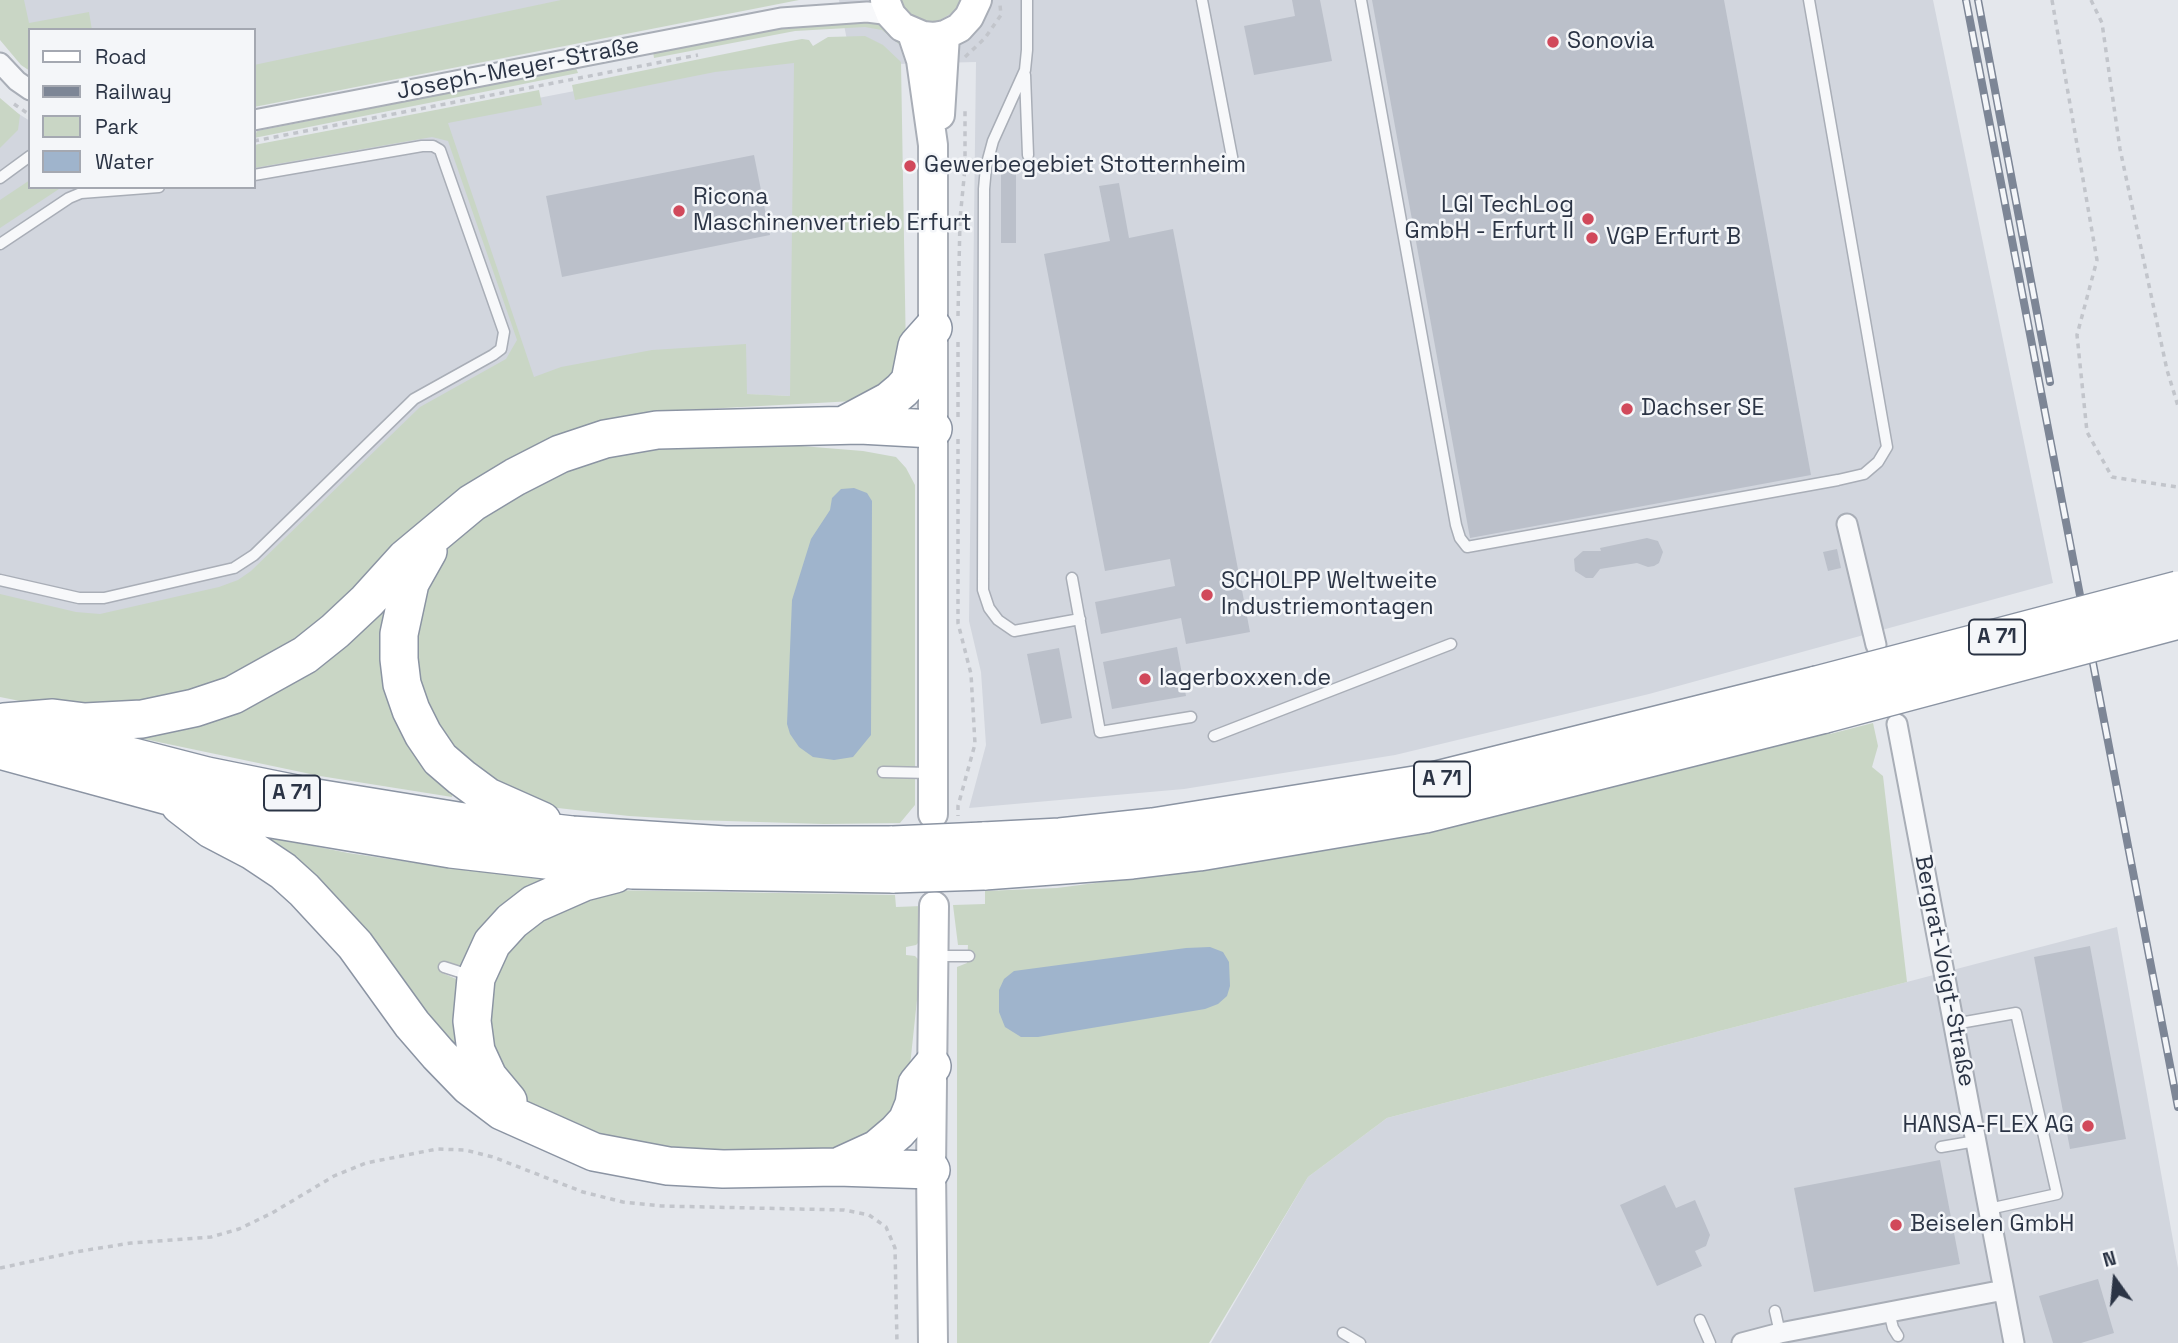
<!DOCTYPE html>
<html>
<head>
<meta charset="utf-8">
<style>
	body { margin:0 }
	#map { position:relative; width:2178px; height:1343px; overflow:hidden; background:#e4e7ec; font-family:"Space Grotesk",sans-serif }
	canvas { display:block }
	.legend { position:absolute; left:28px; top:28px; width:228px; height:161px; box-sizing:border-box; background:#f4f6f9; border:2px solid #a4a8b1; margin:0; padding:9px 12px; list-style:none; font-size:21px; color:#2b3445 }
	.legend li { display:flex; align-items:center; gap:14px; height:35px }
	.legend b { width:35px; border:2px solid #a4a8b1 }
	.north { position:absolute; left:2080px; top:1245px; width:70px; height:70px; -webkit-text-stroke:5px #f4f6f9; paint-order:stroke; rotate:345deg; font-size:19px; font-weight:700; line-height:28px; text-align:center; color:#2b3445 }
	.north::after { content:''; display:block; margin:auto; width:24px; height:32px; background:#2b3445; clip-path:polygon(50% 0,100% 100%,50% 72%,0 100%) }
</style>
</head>
<body>
<div id="map">
<canvas width="2178" height="1343"></canvas>
<ul class="legend">
<li><b style="height:9px;background:#fff"></b>Road</li>
<li><b style="height:9px;background:#7d8696"></b>Railway</li>
<li><b style="height:19px;background:#c9d6c5"></b>Park</li>
<li><b style="height:19px;background:#9fb4cc"></b>Water</li>
</ul>
<div class="north">N</div>
</div>
<script>
const c = document.querySelector('canvas').getContext('2d');
c.lineJoin = 'round';
function paint(path, color) { c.fillStyle = color; c.fill(path, 'evenodd'); }
const poly = rows => new Path2D(rows.map(r => 'M' + r).join(''));
function stroke(path, color, width, dash) { c.strokeStyle = color; c.lineWidth = width; c.lineCap = dash ? 'butt' : 'round'; c.setLineDash(dash || []); c.stroke(path); }
function drawText(font, color, halo, rows, align = 'center') {
  c.font = font + ' "Space Grotesk",sans-serif'; c.lineWidth = 5; c.setLineDash([]); c.textBaseline = 'middle'; c.strokeStyle = halo; c.fillStyle = color; for (const [text, x, y, turn = 0] of rows) {
    c.save(); c.translate(x, y); c.rotate((+turn || 0) * Math.PI / 180); c.textAlign = isNaN(turn) ? turn : align; if (halo) c.strokeText(text, 0, 0); c.fillText(text, 0, 0); c.restore();
  }
}
const built = poly([
	[5,0,663,0,254,81,254,30,30,30],
	[839,0,1933,0,2053,583,1649,694,1395,755,1184,789,969,808,986,745,981,672,969,621,976,62,896,64,790,396,740,394,666,399,332,604,0,672,0,102,30,121,30,187,254,187,254,153,802,47,848,45],
	[2117,927,2178,1268,2178,1343,1211,1343,1308,1177,1387,1118]
]);
const green = poly([
	[0,0,24,0,29,23,89,12,92,30,30,30,30,71,21,65,0,40],
	[561,0,799,0,254,107,254,65],
	[897,0,961,0,955,11,935,23,924,23,904,12],
	[881,21,892,27,907,51,882,30,865,27,795,31,654,58,653,52,776,28,812,23],
	[865,36,883,45,901,62,906,356,889,387,854,401,686,410,630,418,559,439,299,646,186,699,55,708,0,697,0,594,76,612,100,614,219,587,238,580,251,571,420,407,506,359,517,340,448,141,432,137,254,168,254,145,539,90,542,105,448,123,534,377,561,367,652,350,746,344,747,394,790,396,794,63,715,72,575,100,572,85,769,45,802,39,809,40,813,46,828,37],
	[576,68,578,73,254,138,257,131],
	[0,98,20,115,18,130,0,148],
	[30,180,30,187,62,187,0,228,0,200],
	[789,445,863,451,896,457,906,468,915,485,915,805,900,823,824,824,694,820,629,816,540,806,447,753,407,658,432,562,466,524,579,462,640,447],
	[392,606,454,786,452,797,320,776,106,731,143,729,375,608],
	[1873,723,1878,746,1872,767,1883,776,1907,982,1387,1118,1308,1177,1209,1343,957,1343,957,967,967,963,968,945,958,945,953,905,985,904,985,891,1057,888,1242,864,1433,830,1829,729,1830,734],
	[235,830,348,853,465,870,554,879,469,965,460,967,444,962,440,972,461,981,472,1062],
	[603,890,895,895,896,907,922,906,921,940,916,945,906,947,906,955,915,956,921,962,907,1094,901,1110,856,1147,818,1151,636,1150,533,1111,488,1060,489,962,527,917]
]);
const water = poly([
	[854,488,867,493,872,501,871,735,853,757,834,760,813,757,799,747,790,734,787,724,792,600,811,539,830,510,832,498,841,489],
	[1210,947,1223,952,1229,962,1230,986,1227,996,1218,1004,1205,1009,1038,1037,1021,1037,1005,1027,999,1012,999,990,1004,979,1014,971,1186,948]
]);
const building = poly([
	[1292,0,1320,0,1332,61,1254,75,1244,26,1295,16],
	[1372,0,1724,0,1811,475,1470,538],
	[754,155,770,235,562,277,546,196],
	[1001,167,1016,167,1016,243,1001,243],
	[1119,183,1129,238,1173,229,1250,632,1186,644,1181,618,1101,634,1095,602,1175,586,1170,559,1105,571,1044,254,1110,241,1099,186],
	[1647,538,1658,541,1663,552,1659,563,1654,566,1648,567,1637,563,1600,569,1593,578,1586,578,1575,571,1574,559,1583,551,1601,551,1600,548],
	[1837,549,1841,568,1828,571,1823,552],
	[1177,647,1186,696,1112,709,1103,662],
	[1059,648,1072,718,1041,724,1027,654],
	[2090,946,2126,1139,2070,1149,2034,957],
	[1940,1160,1960,1264,1814,1292,1794,1188],
	[1665,1185,1676,1208,1695,1200,1710,1235,1706,1246,1695,1251,1702,1266,1657,1286,1620,1205],
	[2098,1279,2114,1333,2081,1343,2053,1343,2039,1296]
]);
const path = poly([
	[2052,0,2097,260,2077,335,2087,432,2112,477,2178,487],
	[2091,0,2102,23,2120,149,2167,370,2178,406],
	[965,57,985,38,1001,15,1000,5],
	[14,104,30,115],
	[254,141,698,55],
	[958,316,960,219,965,168,965,110],
	[958,417,958,337],
	[958,439,958,623,971,674,975,744,958,806,958,816],
	[0,1268,75,1252,131,1243,211,1237,239,1229,272,1213,334,1176,366,1163,437,1149,465,1150,493,1157,583,1192,623,1202,661,1206,844,1210,869,1215,886,1227,895,1248,897,1343]
]);
const lane = poly([
	[1027,0,1027,50,1025,70,993,141,986,167,984,189,983,590,989,608,998,620,1014,631,1080,619],
	[1202,0,1233,162],
	[1361,0,1456,525,1460,538,1467,547,1838,480,1864,474,1878,462,1887,447,1809,0],
	[1025,75,1028,155],
	[0,178,30,156],
	[0,244,69,198,81,193,159,187],
	[1072,578,1100,732,1191,717],
	[0,580,79,598,104,598,234,568,254,555,414,399,493,355,501,349,504,332,440,150,433,146,422,146,254,175],
	[1214,736,1451,644],
	[883,772,931,773],
	[934,956,969,956],
	[444,967,469,975],
	[1954,1024,2016,1013,2057,1194,1989,1209],
	[1941,1147,1976,1141],
	[1775,1311,1780,1333],
	[1889,1312,1893,1328,1898,1336],
	[1700,1320,1710,1343],
	[1343,1333,1360,1343]
]);
const street = poly([
	[0,63,17,81,30,90],
	[254,120,781,18,867,12,891,15],
	[1847,524,1876,645],
	[1897,724,2014,1343],
	[1742,1343,1780,1333,2004,1290]
]);
const secondary = poly([
	[885,0,891,15,902,27,923,36,934,37,945,35,959,28,969,17,977,0],
	[912,33,921,60,933,145,933,814],
	[940,115,945,35],
	[933,1343,931,1170,934,906]
]);
const highway = poly([
	[846,424,889,401,902,390,910,381,917,346,933,328],
	[428,551,410,583,399,634,399,659,402,684,411,710,423,734,440,759,461,777,488,797,542,821],
	[4,722,53,718,85,722,142,719,194,708,233,695,305,655,335,631,367,601,406,558,472,503,515,477,560,454,605,439,657,430,737,428,860,425,933,429],
	[44,734,207,776,316,798,476,824,572,835,725,845,893,845],
	[0,750,172,797,260,817,451,849,633,870,894,874],
	[180,805,211,829,253,851,283,871,304,890,355,945,412,1024,438,1054,469,1086,502,1111,594,1152,668,1166,723,1169,837,1167,931,1170],
	[983,841,1060,837,1153,827,1421,784,1817,685],
	[984,871,1132,860,1199,852,1425,814,1825,714],
	[508,1101,488,1077,476,1051,472,1021,476,978,492,943,512,921,534,904,584,882,615,874],
	[842,1165,877,1149,897,1132,907,1121,914,1104,917,1084,932,1066]
]);
const rail = poly([
	[1966,0,2178,1107],
	[1978,0,2050,382]
]);
const highwayBridge = poly([
	[1817,685,2178,590],
	[1825,714,2178,620],
	[893,845,983,841],
	[894,874,984,871]
]);
const markers = [
	[1553,42,7,"#d1495b"],
	[910,166,7,"#d1495b"],
	[679,211,7,"#d1495b"],
	[1588,219,7,"#d1495b"],
	[1592,238,7,"#d1495b"],
	[1627,409,7,"#d1495b"],
	[1207,595,7,"#d1495b"],
	[1145,679,7,"#d1495b"],
	[2088,1126,7,"#d1495b"],
	[1896,1225,7,"#d1495b"]
];
const shields = [
	[1997,637,56],
	[1442,779,56],
	[292,793,56]
];
const shieldNames = [
	["A 71",1997,637],
	["A 71",1442,779],
	["A 71",292,793]
];
const poiNames = [
	["Sonovia",1567,42],
	["Gewerbegebiet Stotternheim",924,166],
	["Ricona",693,198],
	["Maschinenvertrieb Erfurt",693,224],
	["LGI TechLog",1574,206,"right"],
	["GmbH - Erfurt II",1574,232,"right"],
	["VGP Erfurt B",1606,238],
	["Dachser SE",1641,409],
	["SCHOLPP Weltweite",1221,582],
	["Industriemontagen",1221,608],
	["lagerboxxen.de",1159,679],
	["HANSA-FLEX AG",2074,1126,"right"],
	["Beiselen GmbH",1910,1225]
];
const streetNames = [
	["Joseph-Meyer-Straße",518,69,-11],
	["Bergrat-Voigt-Straße",1944,971,79]
];
paint(built, '#d2d6de');
paint(green, '#c9d6c5');
paint(water, '#9fb4cc');
paint(building, '#bbc0ca');
stroke(lane, '#a9aeb7', 13);
stroke(street, '#a9aeb7', 23);
stroke(secondary, '#a9aeb7', 32);
stroke(highway, '#8b94a3', 40);
stroke(path, '#c2c5cb', 3.5, [5, 5]);
stroke(lane, '#f7f8fa', 10);
stroke(street, '#f7f8fa', 19);
stroke(secondary, '#fff', 28);
stroke(highway, '#fff', 37);
stroke(rail, '#7d8696', 8);
stroke(rail, '#f4f6f9', 5, [16]);
stroke(highwayBridge, '#8b94a3', 40, []);
stroke(highwayBridge, '#fff', 37);
for (const [x, y, r, color] of markers) { const dot = new Path2D(); dot.arc(x, y, r, 0, 2 * Math.PI); c.fillStyle = color; c.fill(dot); stroke(dot, '#f4f6f9', 2.5); }
for (const [x, y, w] of shields) { const box = new Path2D(); box.roundRect(x - w / 2, y - 17.5, w, 35, 5); c.fillStyle = '#f4f6f9'; c.fill(box); stroke(box, '#2b3445', 2); }
drawText('bold 21px', '#2b3445', null, shieldNames);
drawText('23px', '#2b3445', '#f4f6f9', poiNames, 'left');
drawText('23px', '#2b3445', '#f4f6f9', streetNames);
</script>
</body>
</html>
